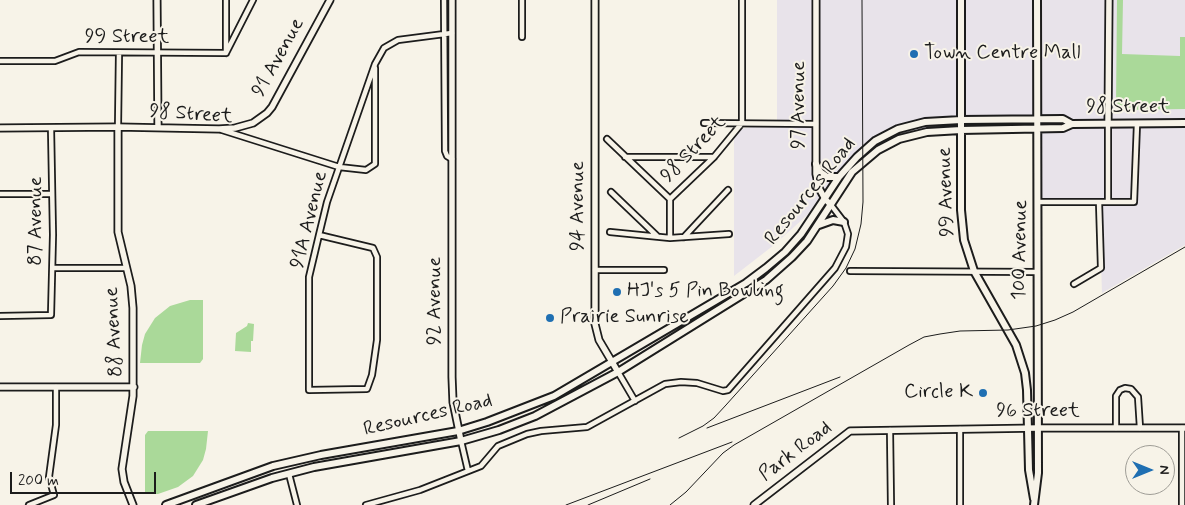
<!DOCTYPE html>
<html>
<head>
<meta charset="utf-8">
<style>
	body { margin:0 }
	#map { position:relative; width:1185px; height:505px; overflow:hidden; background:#f7f3e8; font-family:Mynerve,sans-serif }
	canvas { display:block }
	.north { position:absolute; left:1125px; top:445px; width:50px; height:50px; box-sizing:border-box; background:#f7f3e8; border:1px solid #9f9d96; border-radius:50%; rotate:90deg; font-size:14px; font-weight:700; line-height:20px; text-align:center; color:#1c1c1c }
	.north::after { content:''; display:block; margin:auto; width:18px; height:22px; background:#1f6fb2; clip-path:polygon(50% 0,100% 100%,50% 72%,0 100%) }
	.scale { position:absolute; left:10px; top:472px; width:146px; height:22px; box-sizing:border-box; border:2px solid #1c1c1c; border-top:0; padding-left:6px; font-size:15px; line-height:18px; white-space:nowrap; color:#1c1c1c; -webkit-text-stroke:4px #f7f3e8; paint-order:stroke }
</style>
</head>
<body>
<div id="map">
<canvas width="1185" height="505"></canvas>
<div class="north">N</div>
<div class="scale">200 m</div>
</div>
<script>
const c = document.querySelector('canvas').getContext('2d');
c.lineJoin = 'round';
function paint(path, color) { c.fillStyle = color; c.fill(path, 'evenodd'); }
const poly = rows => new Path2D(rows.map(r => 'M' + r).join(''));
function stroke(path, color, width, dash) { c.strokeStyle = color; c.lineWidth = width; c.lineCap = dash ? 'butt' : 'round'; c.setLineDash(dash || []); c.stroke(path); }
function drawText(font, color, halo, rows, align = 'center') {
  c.font = font + ' Mynerve,sans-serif'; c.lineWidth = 4; c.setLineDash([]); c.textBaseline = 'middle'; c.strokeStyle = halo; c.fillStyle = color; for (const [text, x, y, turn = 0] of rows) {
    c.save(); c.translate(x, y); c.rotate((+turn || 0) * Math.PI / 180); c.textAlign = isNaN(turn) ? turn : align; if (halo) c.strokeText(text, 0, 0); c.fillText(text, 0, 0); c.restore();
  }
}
const built = poly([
	[777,0,1185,0,1185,245,1102,293,1099,202,1038,202,1037,129,909,136,863,162,863,151,825,199,774,245,734,276,734,132,745,128,777,123]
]);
const green = poly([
	[1117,0,1123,0,1122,54,1180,56,1180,37,1185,37,1185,109,1118,110,1116,105],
	[190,300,203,300,203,359,200,363,140,363,142,345,145,334,155,318,170,306],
	[248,323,254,324,253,341,251,341,251,352,235,351,236,333,247,326],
	[148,431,208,431,206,449,203,460,193,476,178,487,158,494,145,494,145,435]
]);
const minor = poly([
	[444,0,445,151,447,156,452,159],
	[522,0,522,37],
	[742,0,742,123],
	[226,52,226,0],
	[226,53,253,0],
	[0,61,55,61,79,52,226,53],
	[704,123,816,124],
	[1108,124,1108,202],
	[118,127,119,53],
	[222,130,339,167,366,170,375,164,375,68],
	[607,139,670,199,670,238],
	[625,157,714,157],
	[611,192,657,236],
	[0,194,52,194],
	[670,199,714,157,742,123],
	[1038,202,1134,202,1137,124],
	[610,232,670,238,729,234],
	[319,235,373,248,377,257,377,340,372,375,367,389,309,390,309,277,319,235,327,202,375,64,384,48,398,40,452,33],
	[684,237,728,190],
	[53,268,126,268],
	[595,270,664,270],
	[850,271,1037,272],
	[1074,284,1101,268,1099,202],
	[0,316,51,315,53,235,51,128],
	[618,372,635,401],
	[1116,428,1116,396,1120,390,1125,388,1131,389,1138,397,1140,428],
	[1182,428,1182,505],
	[960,429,960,505],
	[890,430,891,505],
	[461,441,468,471],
	[289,474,297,505],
	[29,505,54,495,49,477,56,425,56,387],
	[366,505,420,490,481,466,498,446,527,434,541,431,587,427,665,384,681,382,697,383,723,391,728,390,835,268,846,247,848,234,844,222,831,205]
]);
const tertiary = poly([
	[157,0,158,128],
	[452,0,452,377,453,402,461,441],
	[595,0,595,324,599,340,618,372],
	[816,0,816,174,819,188,825,199,831,205],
	[1108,124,1109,0],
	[118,127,118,232,131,286,133,308,133,396,122,469,124,482,133,505],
	[0,128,118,127,219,129,235,128,253,123,267,113,272,107,330,0],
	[0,387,134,387],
	[754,505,850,431,1038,428,1185,428]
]);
const secondary = poly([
	[961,0,961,210,964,240,974,271,1016,345,1025,373,1027,390,1029,470,1034,499],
	[816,164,820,172,827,177,839,177],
	[819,225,833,220,844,222],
	[166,505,273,466,321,455,458,431,487,422,554,396,746,283,766,268,785,252,801,234,839,177,857,157,875,141,898,129,925,122,961,120,1063,119,1072,124],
	[196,505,272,478,314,467,461,441,499,430,535,416,618,372,766,280,792,257,807,241,852,172,878,150,899,139,927,132,961,130,1063,128,1072,124,1185,123],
	[1034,505,1038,473,1037,0]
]);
const rail = poly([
	[707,428,840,377],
	[679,438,703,426,714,418,726,405,833,286,846,268,855,249,861,224,863,202,862,0],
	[566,505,732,442],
	[588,505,650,479],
	[670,505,686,492,723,453,734,445,909,345,924,337,940,334,960,331,1008,330,1036,326,1055,320,1073,312,1185,247]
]);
const markers = [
	[914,54,5,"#1f6fb2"],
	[617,292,5,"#1f6fb2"],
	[550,318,5,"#1f6fb2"],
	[983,393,5,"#1f6fb2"]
];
const streetNames = [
	["99 Street",127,38],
	["91 Avenue",279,58,-61],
	["97 Avenue",800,105,-90],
	["98 Street",1128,108],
	["98 Street",191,115,4],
	["98 Street",694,150,-46],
	["Resources Road",811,192,-51],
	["99 Avenue",947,192,-92],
	["94 Avenue",579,206,-90],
	["91A Avenue",310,220,-76],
	["87 Avenue",37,221,-90],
	["100 Avenue",1021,250,-89],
	["92 Avenue",436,301,-90],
	["88 Avenue",115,332,-93],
	["96 Street",1038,412],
	["Resources Road",428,416,-13],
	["Park Road",796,452,-37]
];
const poiNames = [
	["Town Centre Mall",924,54],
	["HJ's 5 Pin Bowling",627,292],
	["Prairie Sunrise",560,318],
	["Circle K",973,393,"right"]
];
paint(built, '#e8e3ea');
paint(green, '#aad999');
stroke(minor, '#1c1c1c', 8);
stroke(tertiary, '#1c1c1c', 9);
stroke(secondary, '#1c1c1c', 10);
stroke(minor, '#f7f3e8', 4.5);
stroke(tertiary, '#f7f3e8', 5.5);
stroke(secondary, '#f7f3e8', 6);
stroke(rail, '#1c1c1c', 1);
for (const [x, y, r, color] of markers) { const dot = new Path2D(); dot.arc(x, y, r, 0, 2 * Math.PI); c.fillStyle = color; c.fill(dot); stroke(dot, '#f7f3e8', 2); }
drawText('20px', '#1c1c1c', '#f7f3e8', streetNames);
drawText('20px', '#1c1c1c', '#f7f3e8', poiNames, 'left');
</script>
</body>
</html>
